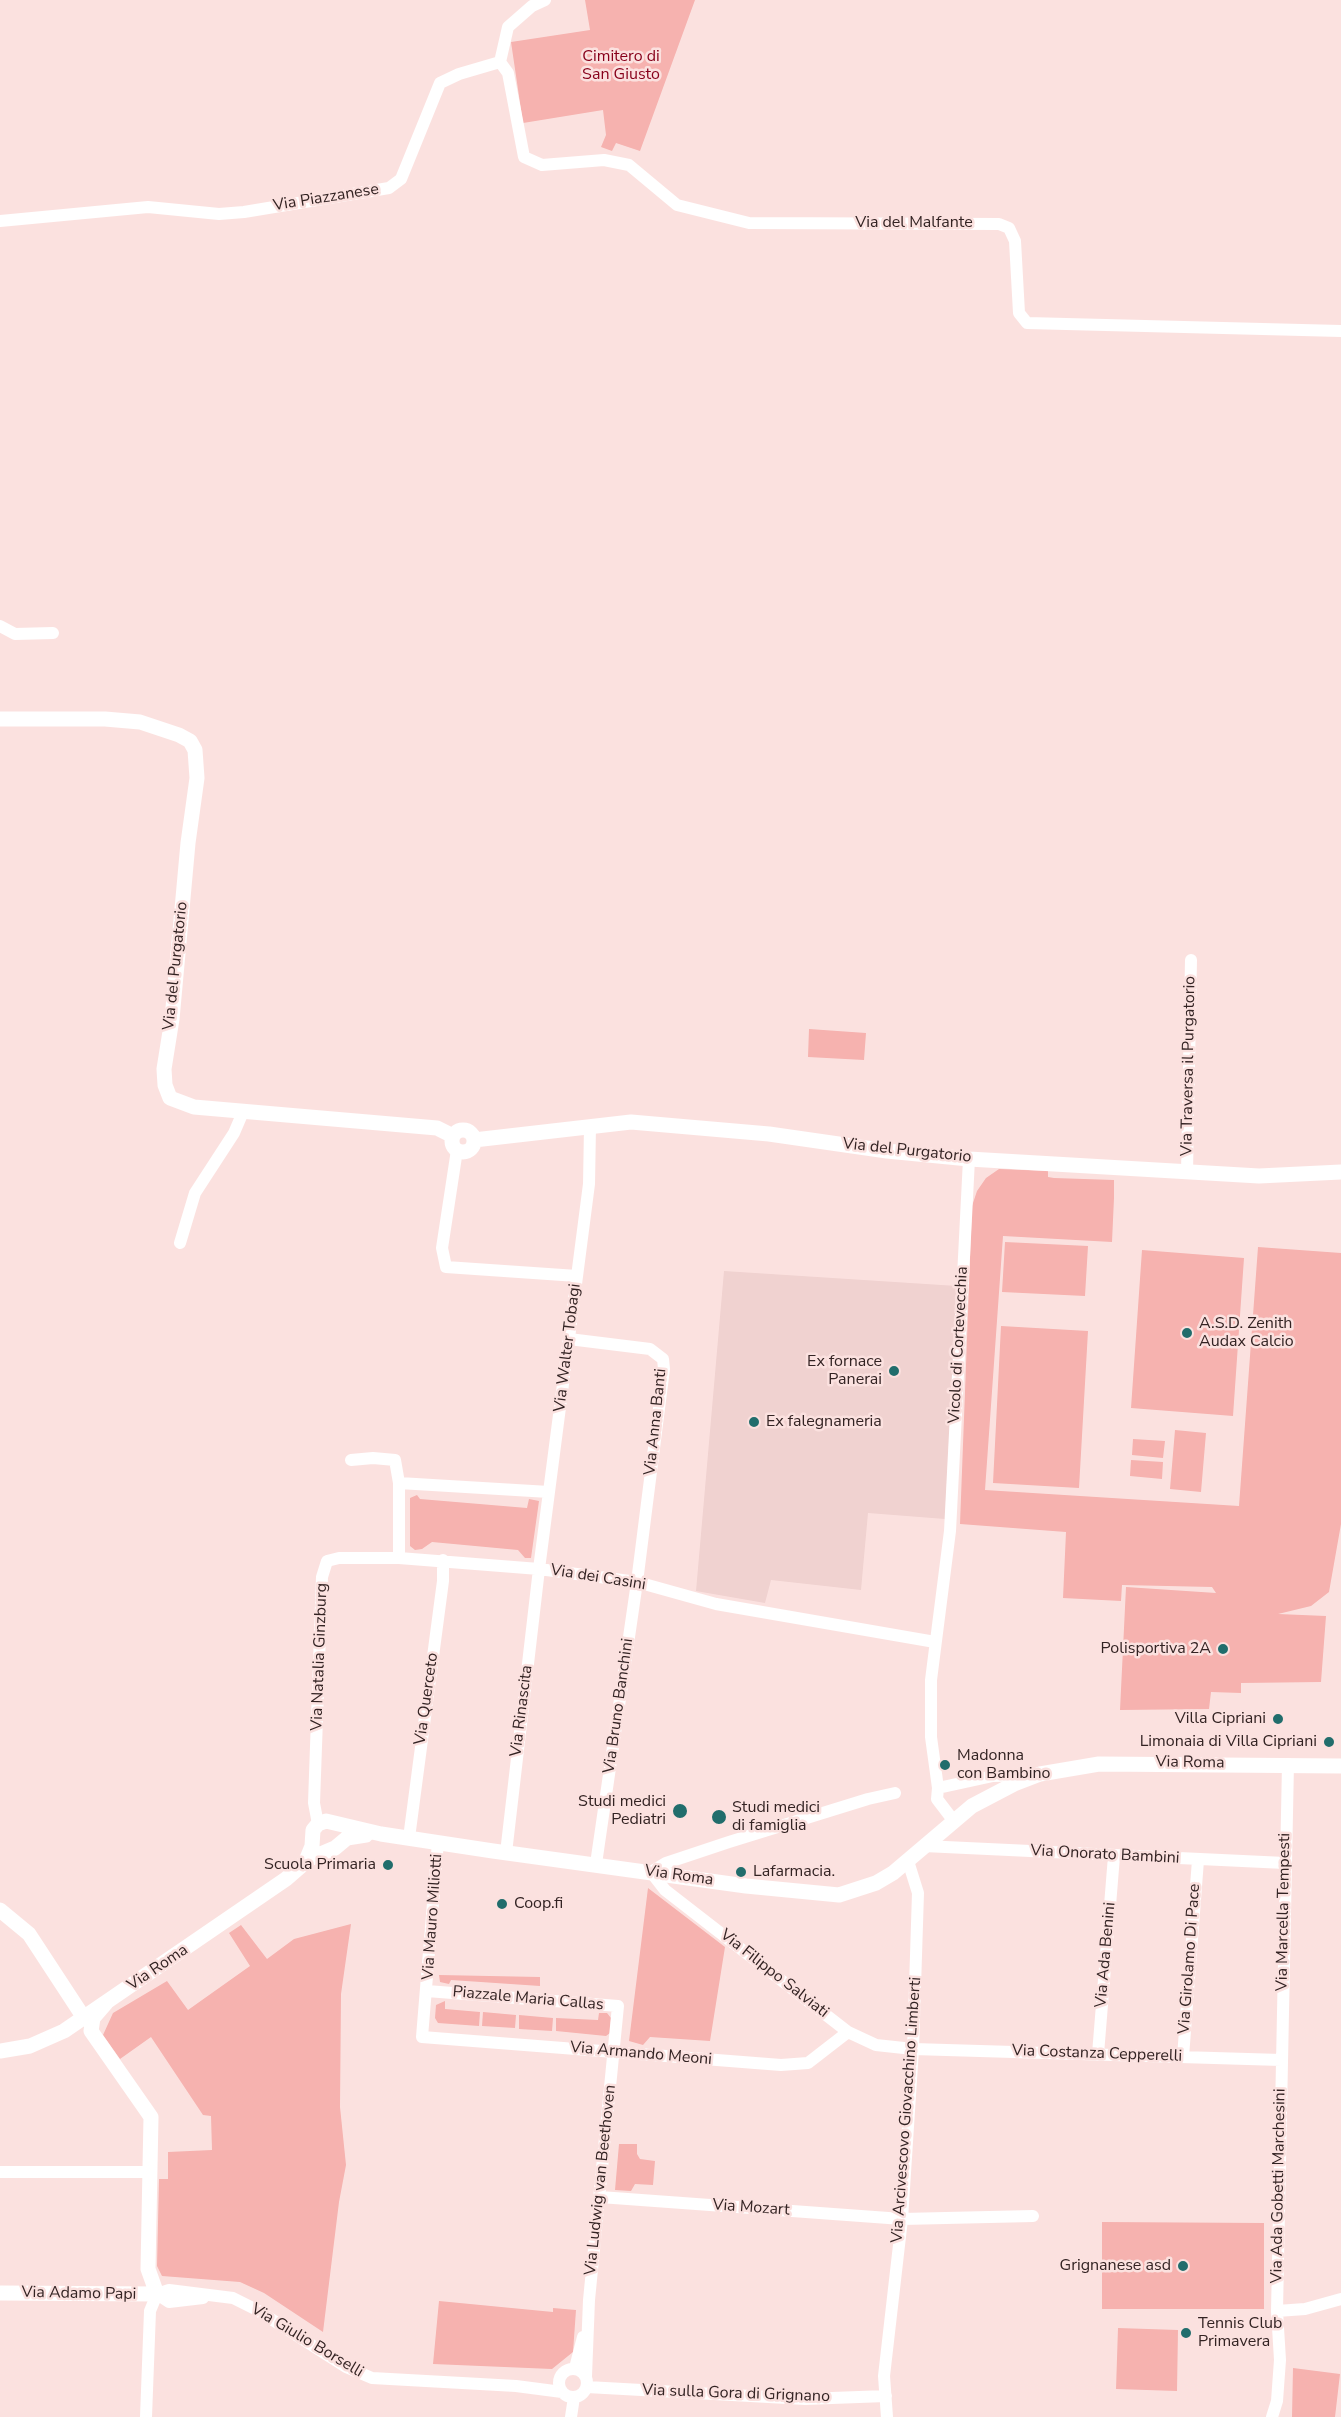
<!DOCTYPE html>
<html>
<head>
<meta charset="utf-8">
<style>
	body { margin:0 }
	canvas { display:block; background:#fbe1df }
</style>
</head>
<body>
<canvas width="1341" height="2417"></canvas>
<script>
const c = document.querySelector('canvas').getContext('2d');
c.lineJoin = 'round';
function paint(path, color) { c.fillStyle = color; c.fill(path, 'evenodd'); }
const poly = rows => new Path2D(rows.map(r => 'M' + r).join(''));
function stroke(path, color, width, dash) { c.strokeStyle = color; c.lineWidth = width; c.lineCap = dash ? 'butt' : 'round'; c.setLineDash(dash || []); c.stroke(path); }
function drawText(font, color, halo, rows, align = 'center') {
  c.font = font + ' "Nunito Sans",sans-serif'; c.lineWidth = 5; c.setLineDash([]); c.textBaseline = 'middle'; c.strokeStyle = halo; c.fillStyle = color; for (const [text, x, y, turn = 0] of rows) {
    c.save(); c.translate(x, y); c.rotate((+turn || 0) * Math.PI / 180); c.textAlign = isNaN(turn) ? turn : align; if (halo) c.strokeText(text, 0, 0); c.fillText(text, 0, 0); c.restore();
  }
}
const built = poly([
	[724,1271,957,1286,945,1519,868,1513,861,1590,771,1580,765,1603,696,1591]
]);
const green = poly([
	[585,0,695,0,640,151,616,143,612,151,601,147,606,135,603,110,523,123,511,42,590,30],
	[809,1029,866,1033,864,1060,808,1057],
	[999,1169,1048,1171,1048,1177,1054,1178,1114,1180,1114,1198,1112,1242,1003,1236,985,1490,1239,1506,1258,1247,1341,1253,1341,1524,1329,1592,1311,1606,1278,1614,1326,1616,1321,1682,1241,1683,1241,1693,1211,1692,1209,1709,1120,1710,1126,1587,1216,1593,1212,1587,1122,1585,1121,1601,1063,1598,1066,1532,960,1524,972,1206,977,1191,986,1178],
	[1005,1242,1088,1246,1085,1296,1002,1292],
	[1142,1250,1244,1258,1233,1416,1131,1408],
	[1001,1326,1088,1331,1079,1488,993,1483],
	[1175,1430,1206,1433,1201,1492,1170,1489],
	[1133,1439,1165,1441,1163,1458,1132,1455],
	[1131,1460,1163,1462,1162,1479,1130,1476],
	[417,1495,420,1499,527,1508,529,1499,539,1501,531,1558,525,1558,518,1550,432,1542,422,1549,415,1550,410,1546,410,1498],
	[648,1888,725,1947,710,2041,650,2037,643,2045,629,2041],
	[351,1924,341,1994,340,2107,346,2165,339,2202,323,2332,264,2293,240,2282,162,2276,157,2266,159,2179,168,2179,168,2152,212,2150,211,2116,203,2115,151,2037,120,2059,103,2035,113,2013,167,1981,188,2010,250,1966,229,1933,241,1925,267,1959,294,1939],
	[439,1975,540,1977,540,1986,451,1980,449,1984,440,1982],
	[445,2001,445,2009,480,2012,479,2026,438,2023,435,2018,436,2005],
	[483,2012,516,2015,515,2028,482,2026],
	[599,2013,607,2013,611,2018,610,2033,606,2036,556,2031,556,2018,598,2020],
	[519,2015,553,2018,552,2031,519,2029],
	[619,2144,637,2144,637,2154,640,2159,655,2161,653,2185,635,2184,631,2191,615,2190],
	[1102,2222,1264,2223,1264,2309,1102,2309],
	[439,2301,553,2312,553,2308,576,2310,573,2352,552,2369,433,2364],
	[1118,2328,1178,2330,1177,2391,1116,2389],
	[1293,2368,1340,2374,1335,2417,1292,2417]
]);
const minor = poly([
	[500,62,508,73,524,157,542,165,604,160,629,165,677,205,749,223,999,224,1009,228,1015,241,1019,313,1027,323,1341,331],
	[500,62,508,27,532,6,545,0],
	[0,221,148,207,219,214,244,212,389,188,401,179,440,83,459,74,500,62],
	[0,626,15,634,53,633],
	[457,1150,442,1248,446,1267,577,1276],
	[1187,1172,1191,960],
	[180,1243,195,1193,234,1133,243,1112],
	[569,1339,650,1349,663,1359,664,1369,637,1582,596,1864],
	[351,1460,373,1458,395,1460,399,1483,399,1558,539,1569,637,1582,716,1604,935,1642],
	[399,1483,549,1492],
	[938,1788,931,1737,931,1680,950,1531,969,1159],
	[895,1793,868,1799,729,1842,666,1863,651,1872,665,1890,848,2032,876,2045,913,2049,1281,2060],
	[953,1820,937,1799,938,1788,993,1776,1030,1775],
	[318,1824,314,1803,322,1577,327,1561,339,1558,399,1558],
	[409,1838,443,1581,443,1560],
	[438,1842,422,2037,781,2065,808,2063,848,2032],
	[924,1846,1285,1863],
	[506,1853,539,1569,589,1184,590,1127],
	[427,1991,618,2006,589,2300,586,2376],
	[1098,2054,1114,1856],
	[1183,2057,1198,1860],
	[0,2172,151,2172],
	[600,2197,902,2219,1033,2216],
	[157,2294,169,2290,233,2298,257,2310,346,2367,372,2378,516,2386,562,2392],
	[157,2294,169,2302,203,2298],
	[1277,2311,1305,2309,1341,2299],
	[575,2368,583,2337],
	'559 2383a14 14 0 1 1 28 0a14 14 0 1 1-28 0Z',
	[587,2387,805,2399,886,2396],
	[146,2417,150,2311,157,2294],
	[571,2417,574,2397],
	[887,2417,884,2376,902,2219,913,2049,918,1893,908,1861],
	[1272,2417,1277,2401,1280,2360,1277,2311,1288,1764]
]);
const tertiary = poly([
	[0,719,105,719,140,722,179,735,190,741,195,750,197,778,188,843,172,1019,164,1069,165,1085,170,1098,194,1107,437,1128,453,1136],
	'452 1141a11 11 0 1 1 22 0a11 11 0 1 1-22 0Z',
	[474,1140,631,1122,769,1134,887,1151,969,1159,1259,1176,1341,1172],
	[305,1863,312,1846,313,1830,318,1824,326,1821,381,1834,493,1851,746,1886,839,1895,876,1883,893,1873,972,1806,1014,1784,1040,1774,1099,1764,1341,1766],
	[0,1910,29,1934,84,2018],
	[0,2051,30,2046,64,2031,286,1879,309,1859,335,1848,347,1838,366,1835],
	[0,2293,157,2294,148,2269,151,2117,91,2031,93,2018,106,2003]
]);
const markers = [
	[1187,1333,6,"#216d6c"],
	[894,1371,6,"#216d6c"],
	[754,1422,6,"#216d6c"],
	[1223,1649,6,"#216d6c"],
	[1278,1719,6,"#216d6c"],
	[1329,1742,6,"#216d6c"],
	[945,1765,6,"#216d6c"],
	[680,1811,8,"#216d6c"],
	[719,1817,8,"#216d6c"],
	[388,1865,6,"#216d6c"],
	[741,1872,6,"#216d6c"],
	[502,1904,6,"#216d6c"],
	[1183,2266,6,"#216d6c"],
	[1186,2333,6,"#216d6c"]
];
const parkNames = [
	["Cimitero di",621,57],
	["San Giusto",621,75]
];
const streetNames = [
	["Via Piazzanese",326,198,-9],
	["Via del Malfante",914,223],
	["Via del Purgatorio",176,966,-84],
	["Via Traversa il Purgatorio",1189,1066,-89],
	["Via del Purgatorio",907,1151,6],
	["Vicolo di Cortevecchia",959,1345,-87],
	["Via Walter Tobagi",568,1348,-83],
	["Via Anna Banti",656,1422,-84],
	["Via dei Casini",598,1578,9],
	["Via Natalia Ginzburg",320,1657,-88],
	["Via Querceto",427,1699,-82],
	["Via Bruno Banchini",619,1706,-82],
	["Via Rinascita",522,1711,-83],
	["Via Roma",1190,1763,1],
	["Via Onorato Bambini",1105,1855,3],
	["Via Roma",679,1876,8],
	["Via Marcella Tempesti",1284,1912,-89],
	["Via Mauro Miliotti",433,1917,-86],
	["Via Ada Benini",1106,1955,-85],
	["Via Girolamo Di Pace",1190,1959,-86],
	["Via Roma",158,1968,-34],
	["Via Filippo Salviati",774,1974,38],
	["Piazzale Maria Callas",528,1999,5],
	["Via Armando Meoni",641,2054,5],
	["Via Costanza Cepperelli",1097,2054,2],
	["Via Arcivescovo Giovacchino Limberti",907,2110,-86],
	["Via Ludwig van Beethoven",601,2180,-84],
	["Via Ada Gobetti Marchesini",1279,2186,-89],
	["Via Mozart",751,2208,4],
	["Via Adamo Papi",79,2294,1],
	["Via Giulio Borselli",307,2341,31],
	["Via sulla Gora di Grignano",736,2394,2]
];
const poiNames = [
	["A.S.D. Zenith",1199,1324],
	["Audax Calcio",1199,1342],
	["Ex fornace",882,1362,"right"],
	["Panerai",882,1380,"right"],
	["Ex falegnameria",766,1422],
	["Polisportiva 2A",1211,1649,"right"],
	["Villa Cipriani",1266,1719,"right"],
	["Limonaia di Villa Cipriani",1317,1742,"right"],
	["Madonna",957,1756],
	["con Bambino",957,1774],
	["Studi medici",666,1802,"right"],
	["Pediatri",666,1820,"right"],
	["Studi medici",732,1808],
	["di famiglia",732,1826],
	["Scuola Primaria",376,1865,"right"],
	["Lafarmacia.",753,1872],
	["Coop.fi",514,1904],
	["Grignanese asd",1171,2266,"right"],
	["Tennis Club",1198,2324],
	["Primavera",1198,2342]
];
paint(built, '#f0d2d0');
paint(green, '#f6b2af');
stroke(minor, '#fff', 12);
stroke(tertiary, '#fff', 15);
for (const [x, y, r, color] of markers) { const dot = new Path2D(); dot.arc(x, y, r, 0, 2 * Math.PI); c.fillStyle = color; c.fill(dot); stroke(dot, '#fbe1df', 2); }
drawText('16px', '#87001a', '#fbe1df', parkNames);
drawText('16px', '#332323', '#fbe1df', streetNames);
drawText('16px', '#332323', '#fbe1df', poiNames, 'left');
</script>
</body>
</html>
